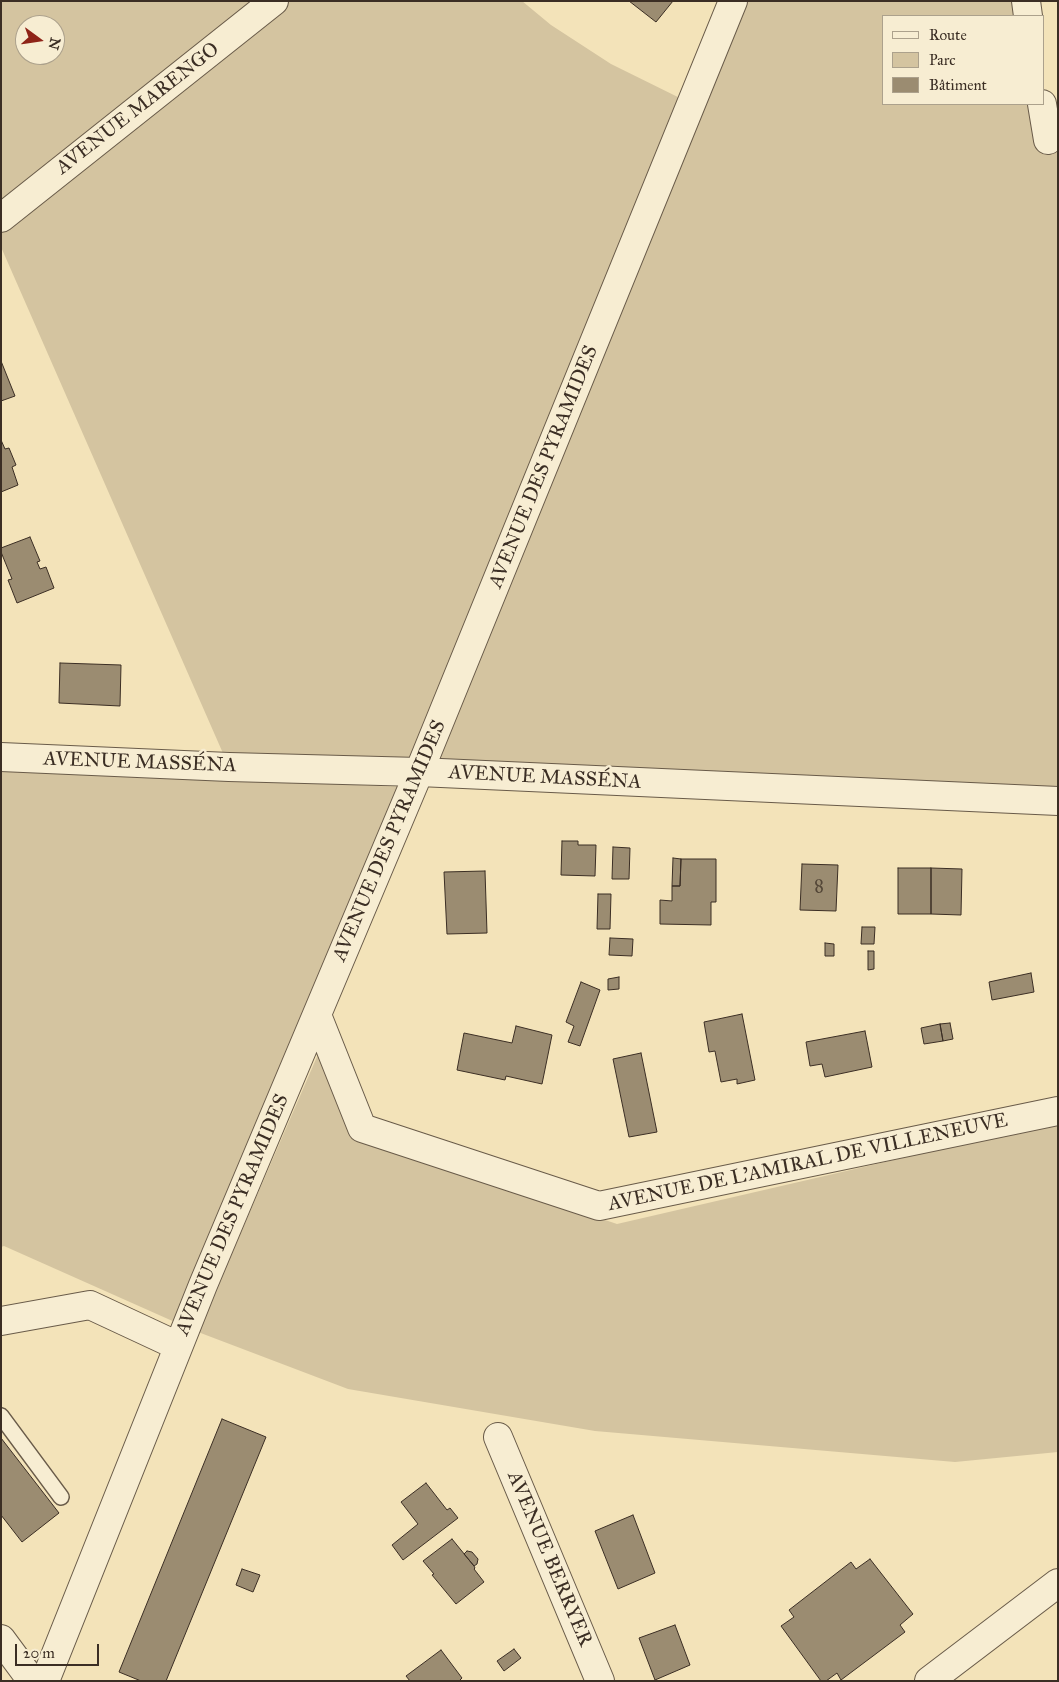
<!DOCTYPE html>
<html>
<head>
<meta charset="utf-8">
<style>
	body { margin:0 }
	#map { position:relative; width:1059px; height:1682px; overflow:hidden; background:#f3e3b9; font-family:"IM FELL Great Primer",serif }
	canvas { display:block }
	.frame { position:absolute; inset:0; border:2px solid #3b2e24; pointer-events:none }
	.legend { position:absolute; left:882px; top:15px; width:162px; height:90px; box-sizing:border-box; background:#f7edd2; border:1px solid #aca18c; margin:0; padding:6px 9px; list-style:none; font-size:15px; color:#3b2e24 }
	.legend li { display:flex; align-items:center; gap:10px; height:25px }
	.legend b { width:25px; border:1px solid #aca18c }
	.north { position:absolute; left:15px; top:15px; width:50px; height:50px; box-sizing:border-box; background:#f7edd2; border:1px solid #aca18c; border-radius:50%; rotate:104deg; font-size:14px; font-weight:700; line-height:20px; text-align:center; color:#3b2e24 }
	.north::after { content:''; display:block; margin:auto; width:18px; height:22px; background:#8f2418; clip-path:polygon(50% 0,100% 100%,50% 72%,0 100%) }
	.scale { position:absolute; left:15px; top:1644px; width:84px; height:22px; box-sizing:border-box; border:2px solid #3b2e24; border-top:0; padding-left:6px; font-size:15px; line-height:18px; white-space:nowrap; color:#3b2e24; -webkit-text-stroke:4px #f7edd2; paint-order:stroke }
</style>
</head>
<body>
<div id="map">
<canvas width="1059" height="1682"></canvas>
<div class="frame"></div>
<ul class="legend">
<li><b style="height:6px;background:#f7edd2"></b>Route</li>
<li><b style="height:14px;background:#d4c4a0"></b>Parc</li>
<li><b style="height:14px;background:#9b8c71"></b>Bâtiment</li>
</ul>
<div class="north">N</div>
<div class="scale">20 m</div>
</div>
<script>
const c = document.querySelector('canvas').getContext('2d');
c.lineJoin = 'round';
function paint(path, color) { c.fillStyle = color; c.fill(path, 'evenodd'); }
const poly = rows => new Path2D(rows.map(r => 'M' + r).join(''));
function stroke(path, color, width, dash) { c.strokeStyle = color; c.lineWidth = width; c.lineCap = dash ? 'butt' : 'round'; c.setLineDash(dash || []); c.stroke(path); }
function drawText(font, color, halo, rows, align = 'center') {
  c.font = font + ' "IM FELL Great Primer",serif'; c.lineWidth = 5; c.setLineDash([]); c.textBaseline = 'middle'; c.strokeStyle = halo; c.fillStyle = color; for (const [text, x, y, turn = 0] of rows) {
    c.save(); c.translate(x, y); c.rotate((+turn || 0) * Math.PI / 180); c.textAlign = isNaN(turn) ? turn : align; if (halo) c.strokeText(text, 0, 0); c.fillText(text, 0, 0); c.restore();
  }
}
const green = poly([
	[1,1,522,1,551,25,611,64,692,104,733,1,1026,1,1028,16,883,16,883,104,1042,104,1058,138,1058,801,229,767,1,247],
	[25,25,55,25,55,55,25,55],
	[1,769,400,787,177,1323,4,1246,1,1247],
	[319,1052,350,1134,617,1224,1058,1122,1058,1452,955,1462,595,1431,348,1389,198,1332]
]);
const building = poly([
	[629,1,673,1,656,22,629,1],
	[1,361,15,396,1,401,1,361],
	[1,440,5,449,9,448,16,465,12,467,18,485,1,492,1,440],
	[30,537,40,561,37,562,40,569,46,567,54,588,17,603,8,580,12,579,1,552,1,548,30,537],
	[60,663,121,665,120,706,59,703,60,663],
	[562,841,578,841,578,845,596,845,595,876,561,875,562,841],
	[613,847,630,848,629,879,612,879,613,847],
	[673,858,681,859,680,886,672,886,673,858],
	[681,859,716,859,716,902,711,902,711,925,660,924,660,900,672,901,672,886,680,886,681,859],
	[802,864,838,865,836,911,800,910,802,864],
	[898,868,931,868,931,914,898,914,898,868],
	[931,868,962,869,961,915,931,914,931,868],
	[485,871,487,933,447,934,444,872,485,871],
	[598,894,611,894,610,929,597,929,598,894],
	[862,927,875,927,874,944,861,944,862,927],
	[610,938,633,939,632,956,609,955,610,938],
	[825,943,834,944,834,956,825,956,825,943],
	[868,951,874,951,874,969,868,970,868,951],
	[1031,973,1034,992,992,1000,989,982,1031,973],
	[619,977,619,989,608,990,608,979,619,977],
	[581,982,600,990,580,1046,568,1042,574,1026,566,1022,581,982],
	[742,1014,755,1080,737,1084,737,1079,721,1082,715,1051,709,1052,704,1022,742,1014],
	[950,1023,953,1039,943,1041,940,1024,950,1023],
	[940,1024,943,1041,924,1044,921,1028,940,1024],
	[516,1026,552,1035,542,1084,506,1076,505,1080,457,1070,464,1033,512,1043,516,1026],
	[865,1031,872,1067,825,1077,822,1064,810,1066,806,1042,865,1031],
	[641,1053,657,1132,629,1137,613,1059,641,1053],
	[222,1419,266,1437,166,1681,141,1681,119,1672,222,1419],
	[1,1438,59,1513,22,1542,1,1515,1,1438],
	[426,1483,447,1510,450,1508,458,1518,403,1560,392,1545,418,1524,401,1502,426,1483],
	[633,1515,655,1573,618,1589,595,1531,633,1515],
	[452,1539,474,1566,475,1568,474,1569,484,1582,456,1604,432,1575,434,1574,423,1561,452,1539],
	[467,1551,472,1552,478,1559,477,1564,474,1566,464,1554,467,1551],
	[870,1559,913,1614,900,1625,905,1632,841,1680,837,1673,826,1681,821,1681,781,1626,794,1617,789,1610,851,1562,856,1569,870,1559],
	[242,1569,260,1575,253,1592,236,1585,242,1569],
	[675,1625,690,1665,655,1680,639,1638,675,1625],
	[514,1649,521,1658,504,1671,497,1661,514,1649],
	[441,1650,462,1678,459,1681,410,1681,406,1676,441,1650]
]);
const lane = poly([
	[1,1416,61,1497]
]);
const street = poly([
	[1026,1,1028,16],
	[1042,104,1048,140],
	[1,218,274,1],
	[1,757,229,767,419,772,1058,801],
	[317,1015,362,1128,599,1206,1058,1111],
	[1,1321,90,1305,178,1346],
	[498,1437,600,1681],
	[1,1639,32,1681],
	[45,1681,203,1285,419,772,733,1],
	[929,1681,1058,1583]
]);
const numberNames = [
	["8",819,888]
];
const streetNames = [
	["AVENUE MARENGO",138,109,-38],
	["AVENUE DES PYRAMIDES",544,467,-68],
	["AVENUE MASSÉNA",140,763,2],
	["AVENUE MASSÉNA",545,778,3],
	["AVENUE DES PYRAMIDES",390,841,-67],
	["AVENUE DE L'AMIRAL DE VILLENEUVE",808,1163,-12],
	["AVENUE DES PYRAMIDES",233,1215,-67],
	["AVENUE BERRYER",549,1559,67]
];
paint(green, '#d4c4a0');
paint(building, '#9b8c71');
stroke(building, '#3b2e24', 1);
stroke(lane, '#695b49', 18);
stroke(street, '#695b49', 30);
stroke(lane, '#f7edd2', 15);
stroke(street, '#f7edd2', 28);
drawText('18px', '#534637', null, numberNames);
drawText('20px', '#3b2e24', '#f7edd2', streetNames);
</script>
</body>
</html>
